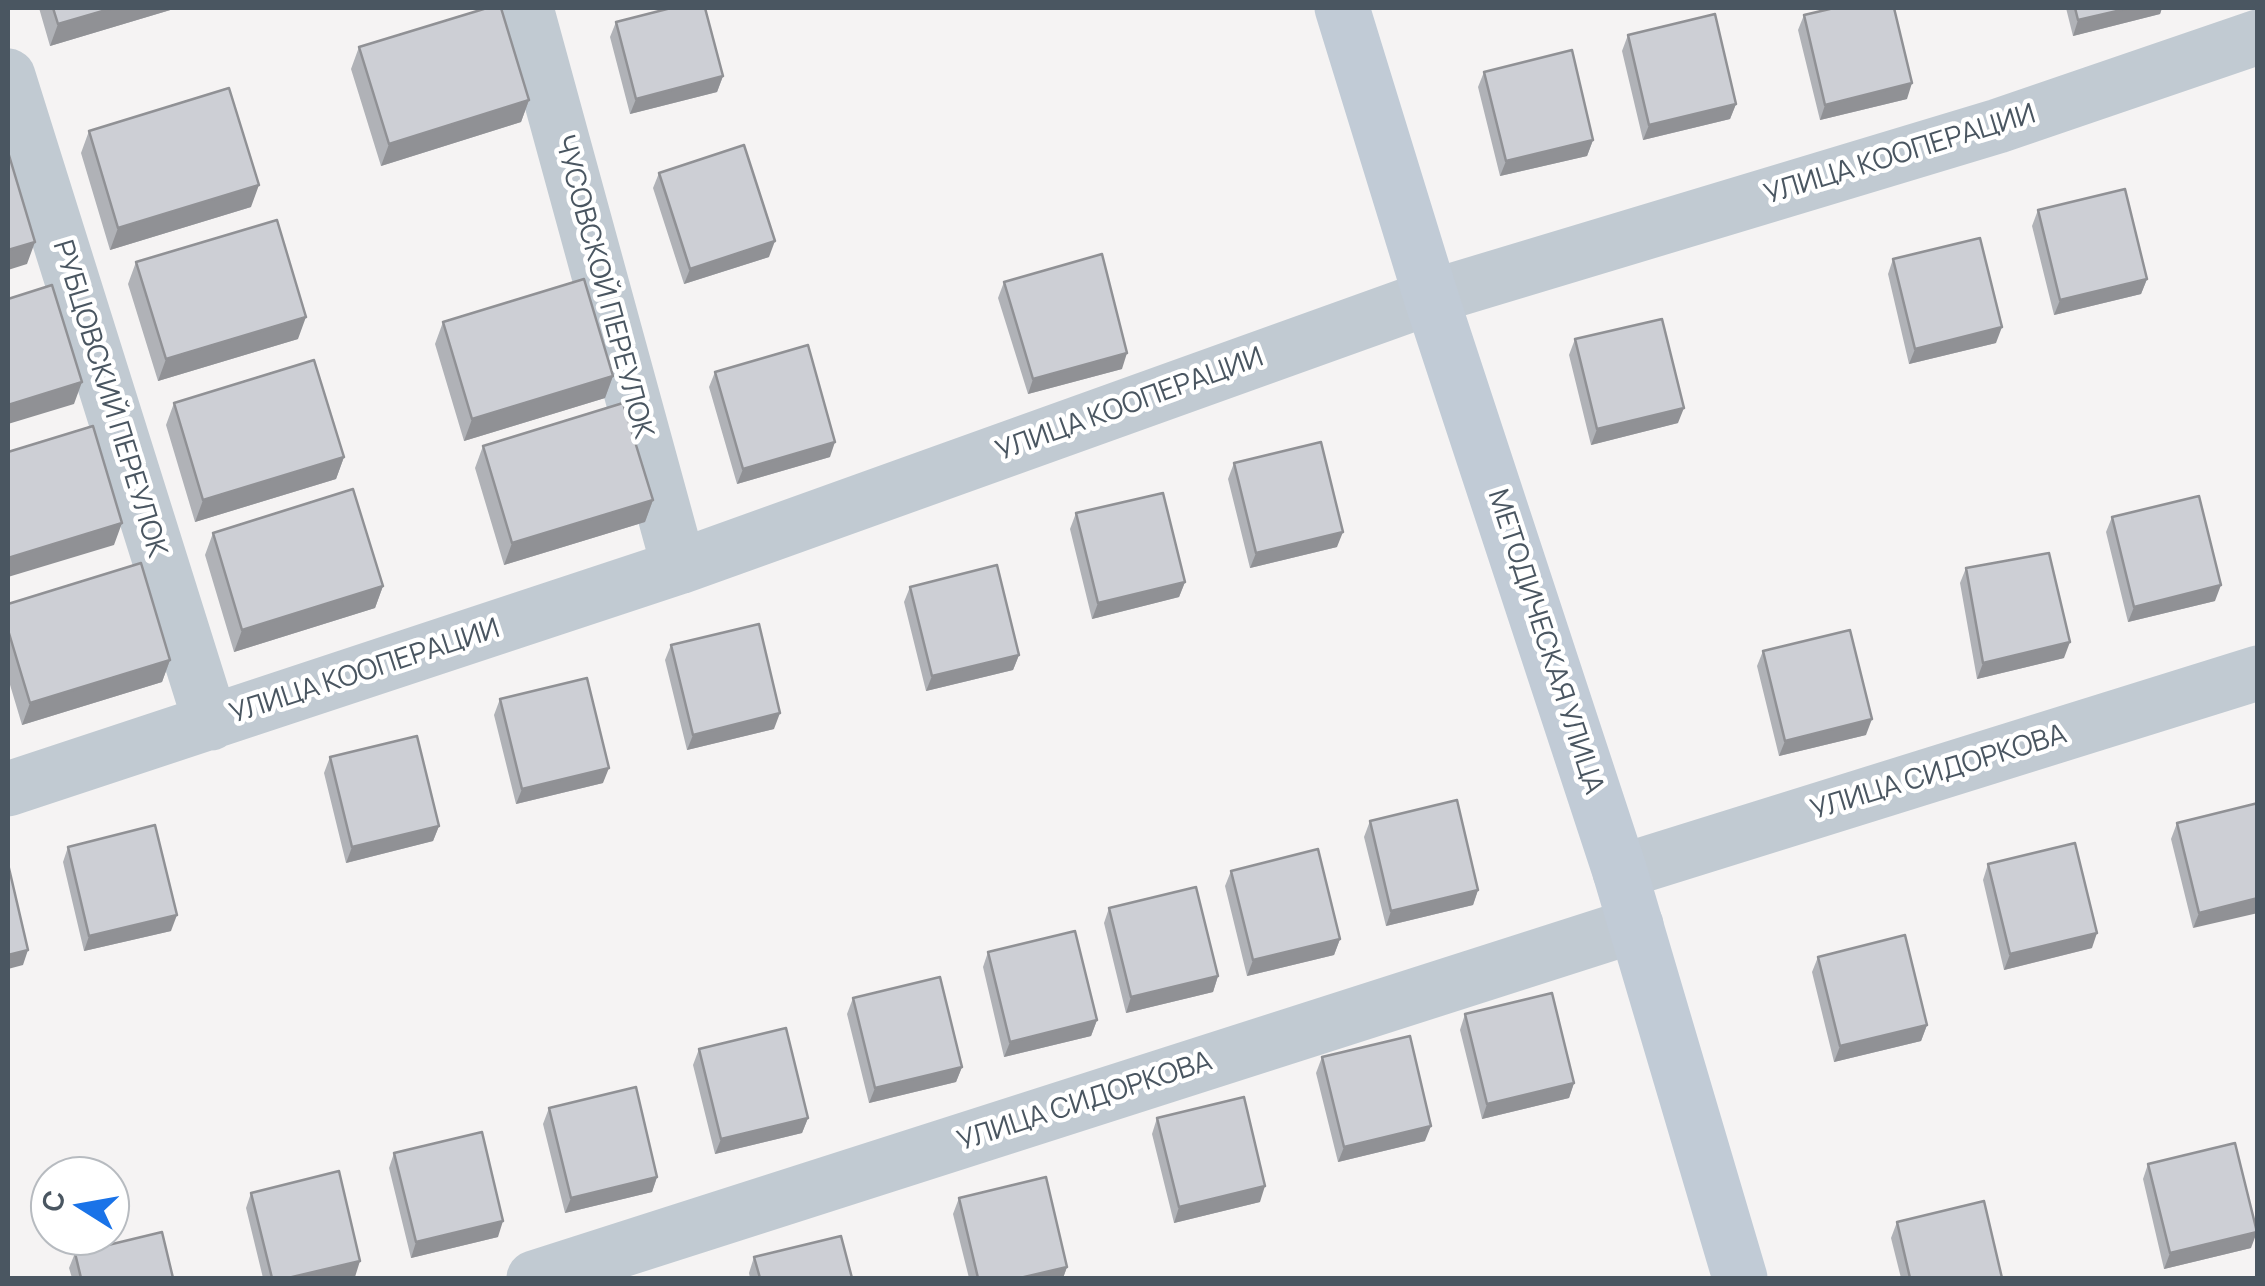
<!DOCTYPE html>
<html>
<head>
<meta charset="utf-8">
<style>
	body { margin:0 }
	#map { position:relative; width:2265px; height:1286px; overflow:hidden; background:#f5f3f3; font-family:Manrope,sans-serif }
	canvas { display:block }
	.frame { position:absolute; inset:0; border:10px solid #4a5661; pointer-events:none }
	.north { position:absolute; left:30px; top:1156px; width:100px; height:100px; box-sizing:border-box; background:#fff; border:2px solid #b7bbc0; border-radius:50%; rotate:281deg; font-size:28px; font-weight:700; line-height:40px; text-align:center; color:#4a5661 }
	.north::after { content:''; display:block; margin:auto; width:35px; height:45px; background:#1a73e8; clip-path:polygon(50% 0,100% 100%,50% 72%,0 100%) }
</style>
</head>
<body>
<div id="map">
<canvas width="2265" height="1286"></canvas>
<div class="frame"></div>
<div class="north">С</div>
</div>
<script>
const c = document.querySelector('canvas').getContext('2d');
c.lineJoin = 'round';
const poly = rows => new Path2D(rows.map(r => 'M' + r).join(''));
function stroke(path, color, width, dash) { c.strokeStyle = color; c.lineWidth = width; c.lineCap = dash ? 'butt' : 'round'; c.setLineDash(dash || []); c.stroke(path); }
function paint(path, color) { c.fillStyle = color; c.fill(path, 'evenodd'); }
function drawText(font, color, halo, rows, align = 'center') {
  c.font = font + ' Manrope,sans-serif'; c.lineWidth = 9; c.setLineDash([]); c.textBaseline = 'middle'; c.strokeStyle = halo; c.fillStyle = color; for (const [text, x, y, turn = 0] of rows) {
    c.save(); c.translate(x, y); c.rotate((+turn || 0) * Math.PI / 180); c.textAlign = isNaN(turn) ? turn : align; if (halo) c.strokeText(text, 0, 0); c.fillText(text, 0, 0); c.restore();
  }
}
const minor = poly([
	[526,8,679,567],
	[8,76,211,723],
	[8,789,679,567,1431,297,1998,126,2258,37],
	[1620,872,2258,673],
	[534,1278,1636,925]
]);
const secondary = poly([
	[1342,8,1431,297,1620,872,1740,1278]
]);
const wall = poly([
	[39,8,177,8,50,46],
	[2066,8,2162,8,2160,14,2073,36],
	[1804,15,1907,99,1820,120,1798,30],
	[616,22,723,76,717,92,630,114,610,37],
	[1628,35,1736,104,1730,119,1643,140,1622,51],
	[359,47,529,100,521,122,381,166,351,69],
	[1484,72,1593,140,1587,156,1500,176,1478,87],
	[89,131,251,207,110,250,81,153],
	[659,173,769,257,684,284,653,188],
	[2038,210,2147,279,2141,294,2054,315,2032,226],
	[1893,259,1996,343,1909,364,1888,274],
	[136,262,298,339,158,381,128,284],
	[1004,282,1122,369,1028,394,998,298],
	[443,322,613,376,605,398,464,441,435,344],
	[1575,339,1678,423,1591,445,1569,355],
	[715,372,830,457,737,484,709,387],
	[174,403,344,457,336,479,195,522,166,425],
	[483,446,653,500,645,522,504,565,475,468],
	[1234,463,1337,547,1250,568,1228,479],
	[1076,513,1185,582,1179,597,1092,619,1070,529],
	[2112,517,2215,601,2128,622,2106,532],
	[213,533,383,586,375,608,234,652,205,555],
	[1966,568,2064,658,1977,679,1960,583],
	[910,587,1019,655,1013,670,926,691,904,602],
	[8,604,170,660,162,682,22,725,8,678],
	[671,645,774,729,687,750,665,660],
	[1763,651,1866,735,1779,756,1757,666],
	[500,699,603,783,516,804,494,715],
	[330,757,439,826,433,841,346,863,324,773],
	[2258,803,2193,928,2171,839,2177,823],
	[1370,821,1478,890,1473,905,1386,926,1364,837],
	[68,847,171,931,84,951,63,862],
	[1988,864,2092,948,2004,970,1983,880],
	[1231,871,1340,939,1334,955,1247,976,1225,886],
	[1109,908,1218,976,1213,992,1126,1013,1104,923],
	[988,952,1097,1020,1091,1036,1004,1057,983,967],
	[1818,957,1927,1025,1921,1041,1834,1062,1812,972],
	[853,998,962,1067,956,1082,869,1103,847,1014],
	[1465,1014,1574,1083,1569,1098,1482,1119,1460,1030],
	[699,1049,808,1118,802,1133,715,1154,693,1065],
	[1322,1057,1425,1141,1338,1162,1316,1073],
	[549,1108,657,1177,652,1192,565,1213,543,1124],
	[1157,1118,1260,1202,1174,1223,1152,1134],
	[394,1153,498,1237,411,1258,389,1168],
	[2148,1164,2251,1248,2164,1269,2143,1179],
	[251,1193,355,1277,347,1278,263,1278,246,1208],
	[959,1198,1067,1267,1063,1278,969,1278,953,1214],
	[1897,1222,2002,1278,1901,1278,1891,1238],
	[75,1253,173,1278,72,1278,69,1268],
	[754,1257,852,1278,750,1278,749,1273]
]);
const shadedWall = poly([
	[113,8,177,8,50,46,58,24],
	[2130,8,2162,8,2160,14,2073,36,2078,20],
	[723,76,717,92,630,114,636,99],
	[1912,83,1907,99,1820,120,1825,105],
	[529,100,521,122,381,166,389,144],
	[1736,104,1730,119,1643,140,1649,125],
	[1593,140,1587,156,1500,176,1506,161],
	[259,185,251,207,110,250,118,228],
	[775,241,769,257,684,284,690,269],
	[35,242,27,264,8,270,8,250],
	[2147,279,2141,294,2054,315,2060,300],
	[306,317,298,339,158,381,166,359],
	[2002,327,1996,343,1909,364,1915,349],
	[1127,353,1122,369,1028,394,1033,379],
	[613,376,605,398,464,441,472,419],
	[82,382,74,404,8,424,8,405],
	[1684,408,1678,423,1591,445,1597,429],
	[835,442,830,457,737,484,743,469],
	[344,457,336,479,195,522,203,500],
	[653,500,645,522,504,565,512,543],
	[122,523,114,545,8,577,8,558],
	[1343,532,1337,547,1250,568,1256,553],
	[1185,582,1179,597,1092,619,1098,603],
	[2221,585,2215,601,2128,622,2134,607],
	[383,586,375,608,234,652,242,630],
	[2070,642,2064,658,1977,679,1983,663],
	[1019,655,1013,670,926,691,932,676],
	[170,660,162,682,22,725,30,703],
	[780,713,774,729,687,750,693,735],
	[1872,719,1866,735,1779,756,1785,741],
	[609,768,603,783,516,804,522,789],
	[439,826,433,841,346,863,352,847],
	[1478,890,1473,905,1386,926,1391,911],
	[2258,898,2258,913,2193,928,2199,913],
	[177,915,171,931,84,951,89,936],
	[2097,933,2092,948,2004,970,2010,954],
	[1340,939,1334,955,1247,976,1253,960],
	[28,950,23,965,8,969,8,955],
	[1218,976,1213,992,1126,1013,1131,997],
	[1097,1020,1091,1036,1004,1057,1010,1042],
	[1927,1025,1921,1041,1834,1062,1840,1046],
	[962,1067,956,1082,869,1103,875,1088],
	[1574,1083,1569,1098,1482,1119,1487,1104],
	[808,1118,802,1133,715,1154,721,1139],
	[1431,1126,1425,1141,1338,1162,1344,1147],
	[657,1177,652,1192,565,1213,571,1198],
	[1265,1186,1260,1202,1174,1223,1179,1207],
	[503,1221,498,1237,411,1258,416,1242],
	[2257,1232,2251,1248,2164,1269,2170,1253],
	[360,1261,355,1277,347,1278,288,1278],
	[1067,1267,1063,1278,1020,1278]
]);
const building = poly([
	[53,8,113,8,58,24,53,8],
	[487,8,501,8,529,100,389,144,359,47,487,8],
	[671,8,705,8,723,76,636,99,616,22,671,8],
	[1834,8,1894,8,1912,83,1825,105,1804,15,1834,8],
	[2075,8,2130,8,2078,20,2075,8],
	[1715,14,1736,104,1649,125,1628,35,1715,14],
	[1572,50,1593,140,1506,161,1484,72,1572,50],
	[229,88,259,185,118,228,89,131,229,88],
	[744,145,775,241,690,269,659,173,744,145],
	[8,152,35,242,8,250,8,152],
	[2125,189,2147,279,2060,300,2038,210,2125,189],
	[277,220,306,317,166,359,136,262,277,220],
	[1980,238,2002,327,1915,349,1893,259,1980,238],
	[1102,254,1127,353,1033,379,1004,282,1102,254],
	[584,279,613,376,472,419,443,322,584,279],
	[52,285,82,382,8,405,8,299,52,285],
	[1662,319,1684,408,1597,429,1575,339,1662,319],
	[808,345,835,442,743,469,715,372,808,345],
	[314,360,344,457,203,500,174,403,314,360],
	[623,403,653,500,512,543,483,446,623,403],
	[93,426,122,523,8,558,8,452,93,426],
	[1321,442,1343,532,1256,553,1234,463,1321,442],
	[353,489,383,586,242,630,213,533,353,489],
	[1163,493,1185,582,1098,603,1076,513,1163,493],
	[2199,496,2221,585,2134,607,2112,517,2199,496],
	[2049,553,2070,642,1983,663,1966,568,2049,553],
	[141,563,170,660,30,703,8,630,8,604,141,563],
	[997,565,1019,655,932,676,910,587,997,565],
	[759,624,780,713,693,735,671,645,759,624],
	[1850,630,1872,719,1785,741,1763,651,1850,630],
	[587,678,609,768,522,789,500,699,587,678],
	[417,736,439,826,352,847,330,757,417,736],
	[1457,800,1478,890,1391,911,1370,821,1457,800],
	[2258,803,2258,898,2199,913,2177,823,2258,803],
	[155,825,177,915,89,936,68,847,155,825],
	[2075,843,2097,933,2010,954,1988,864,2075,843],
	[1318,849,1340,939,1253,960,1231,871,1318,849],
	[8,864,28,950,8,955,8,864],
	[1196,887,1218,976,1131,997,1109,908,1196,887],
	[1075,931,1097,1020,1010,1042,988,952,1075,931],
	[1905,935,1927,1025,1840,1046,1818,957,1905,935],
	[940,977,962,1067,875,1088,853,998,940,977],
	[1552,993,1574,1083,1487,1104,1465,1014,1552,993],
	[786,1028,808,1118,721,1139,699,1049,786,1028],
	[1410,1036,1431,1126,1344,1147,1322,1057,1410,1036],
	[636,1087,657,1177,571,1198,549,1108,636,1087],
	[1244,1097,1265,1186,1179,1207,1157,1118,1244,1097],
	[482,1132,503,1221,416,1242,394,1153,482,1132],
	[2235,1143,2257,1232,2170,1253,2148,1164,2235,1143],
	[339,1171,360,1261,288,1278,272,1278,251,1193,339,1171],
	[1046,1177,1067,1267,1020,1278,978,1278,959,1198,1046,1177],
	[1984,1201,2002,1278,1910,1278,1897,1222,1984,1201],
	[162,1232,173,1278,81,1278,75,1253,162,1232],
	[841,1236,852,1278,760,1278,754,1257,841,1236]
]);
const streetNames = [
	["УЛИЦА КООПЕРАЦИИ",1900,155,-17],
	["ЧУСОВСКОЙ ПЕРЕУЛОК",603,287,75],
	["РУБЦОВСКИЙ ПЕРЕУЛОК",109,399,73],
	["УЛИЦА КООПЕРАЦИИ",1130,405,-20],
	["МЕТОДИЧЕСКАЯ УЛИЦА",1545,642,72],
	["УЛИЦА КООПЕРАЦИИ",365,672,-18],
	["УЛИЦА СИДОРКОВА",1939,773,-17],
	["УЛИЦА СИДОРКОВА",1085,1102,-18]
];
stroke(minor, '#c1cad2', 55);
stroke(secondary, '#c1cbd6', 55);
paint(wall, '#b0b2b7');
paint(shadedWall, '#909195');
paint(building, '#cdcfd5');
stroke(building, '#909195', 2.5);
drawText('28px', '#4a5661', '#fff', streetNames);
</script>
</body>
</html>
